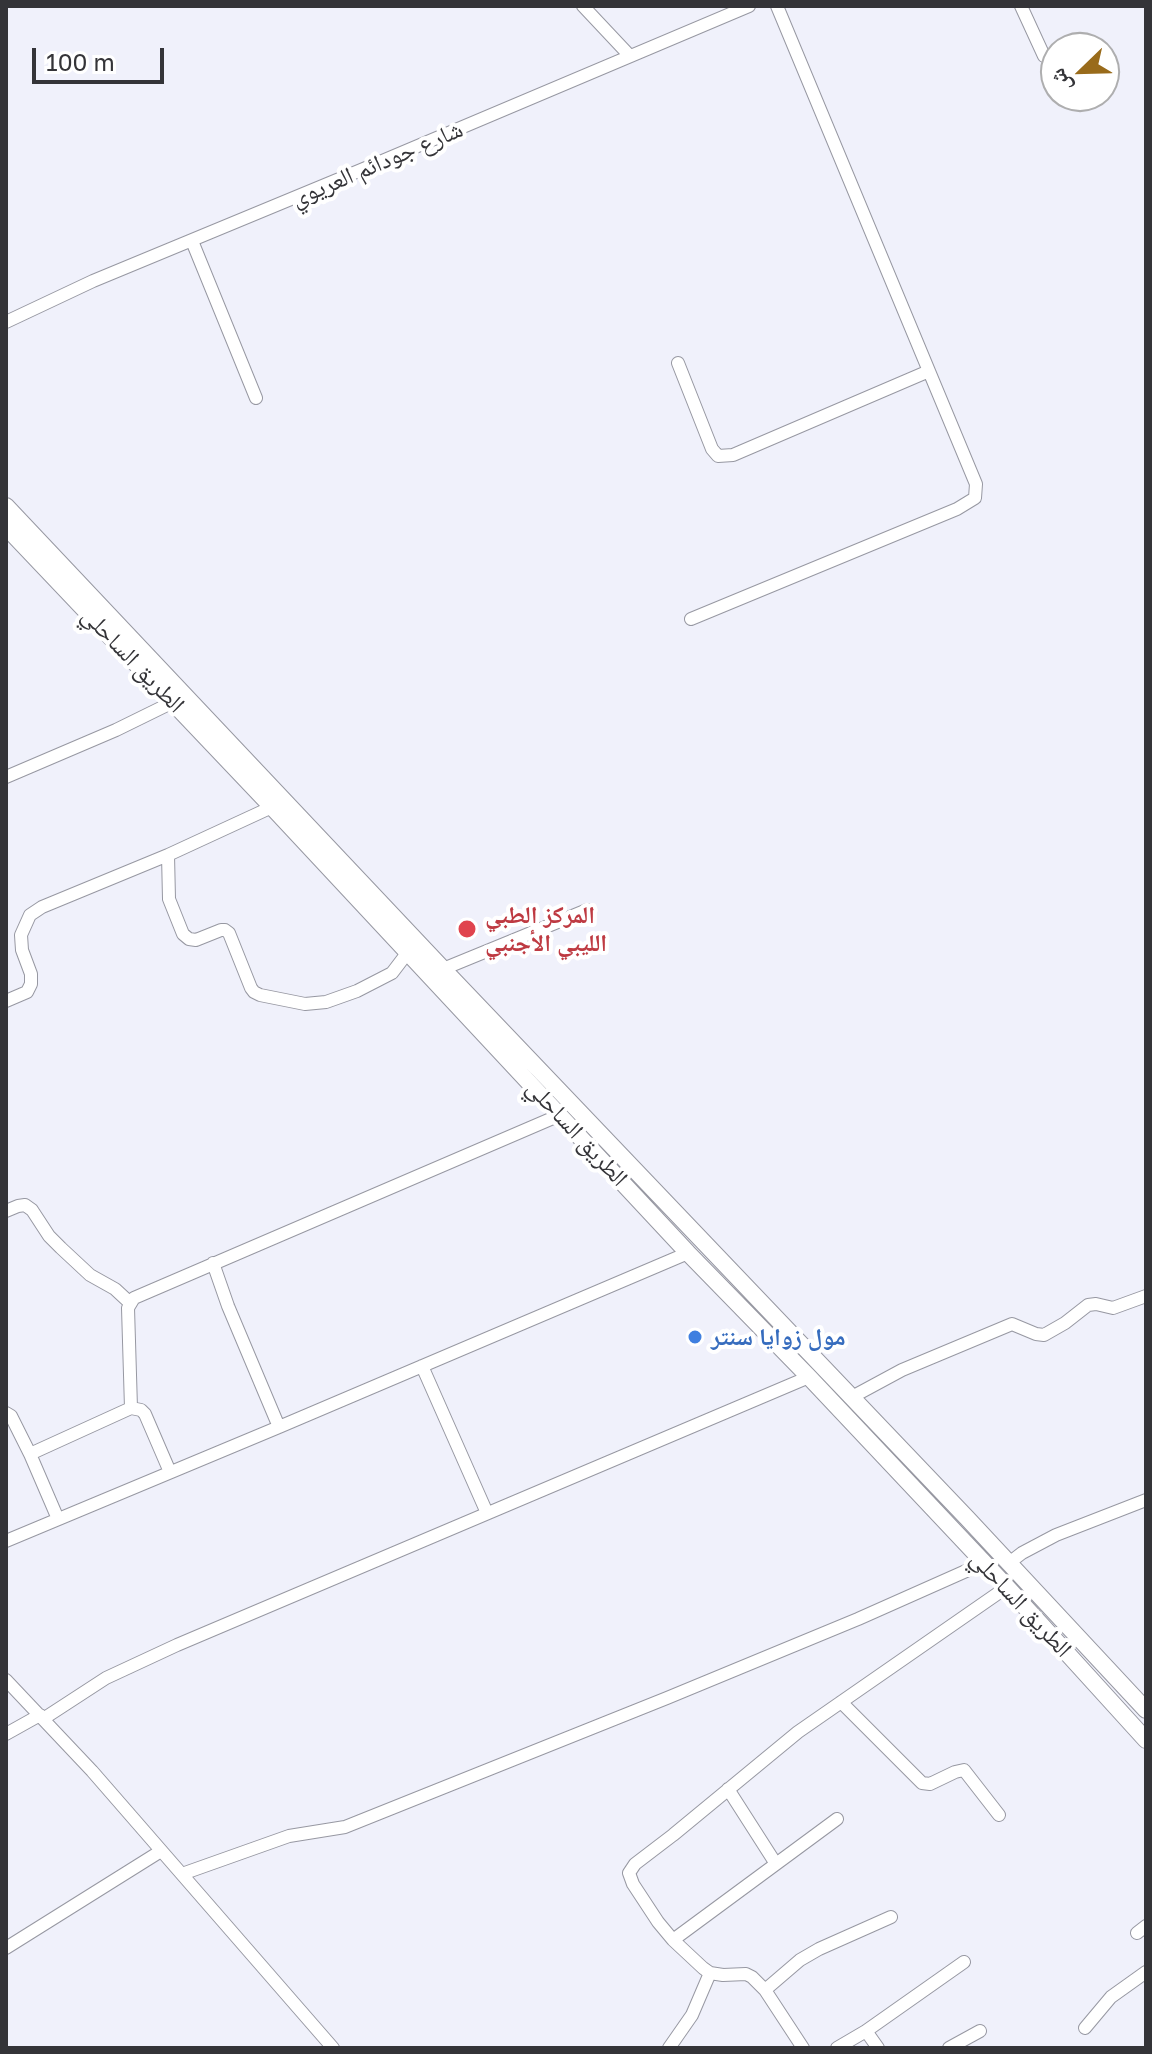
<!DOCTYPE html>
<html>
<head>
<meta charset="utf-8">
<style>
	body { margin:0 }
	#map { position:relative; width:1152px; height:2054px; overflow:hidden; background:#f0f1fb; font-family:"Golos Text","Noto Naskh Arabic",sans-serif }
	canvas { display:block }
	.frame { position:absolute; inset:0; border:8px solid #343438; pointer-events:none }
	.north { position:absolute; left:1040px; top:32px; width:80px; height:80px; box-sizing:border-box; background:#fff; border:2px solid #aeaeaf; border-radius:50%; rotate:247deg; font-size:22px; font-weight:700; line-height:32px; text-align:center; color:#343438 }
	.north::after { content:''; display:block; margin:auto; width:28px; height:36px; background:#996b1b; clip-path:polygon(50% 0,100% 100%,50% 72%,0 100%) }
	.scale { position:absolute; left:32px; top:48px; width:132px; height:36px; box-sizing:border-box; border:4px solid #343438; border-top:0; padding-left:10px; font-size:24px; line-height:28px; white-space:nowrap; color:#343438; -webkit-text-stroke:6px #fff; paint-order:stroke }
</style>
</head>
<body>
<div id="map">
<canvas width="1152" height="2054"></canvas>
<div class="frame"></div>
<div class="north">ش</div>
<div class="scale">100 m</div>
</div>
<script>
const c = document.querySelector('canvas').getContext('2d');
c.lineJoin = 'round';
const poly = rows => new Path2D(rows.map(r => 'M' + r).join(''));
function stroke(path, color, width, dash) { c.strokeStyle = color; c.lineWidth = width; c.lineCap = dash ? 'butt' : 'round'; c.setLineDash(dash || []); c.stroke(path); }
function drawText(font, color, halo, rows, align = 'center') {
  c.font = font + ' "Golos Text","Noto Naskh Arabic",sans-serif'; c.lineWidth = 8; c.setLineDash([]); c.textBaseline = 'middle'; c.strokeStyle = halo; c.fillStyle = color; for (const [text, x, y, turn = 0] of rows) {
    c.save(); c.translate(x, y); c.rotate((+turn || 0) * Math.PI / 180); c.textAlign = isNaN(turn) ? turn : align; if (halo) c.strokeText(text, 0, 0); c.fillText(text, 0, 0); c.restore();
  }
}
const minor = poly([
	[583,6,630,56],
	[1021,6,1044,56],
	[192,241,256,398],
	[6,322,93,281,361,170,749,6],
	[678,363,712,449,718,456,733,455,929,371],
	[691,619,957,509,975,498,976,484,777,6],
	[6,777,116,730,173,702],
	[168,855,169,899,183,934,189,939,196,940,221,930,225,930,229,933,251,988,254,992,260,995,305,1004,326,1002,357,991,392,973,408,952],
	[443,969,587,910],
	[6,1001,27,992,31,984,31,974,22,950,21,935,30,915,42,907,168,855,272,807],
	[6,1211,18,1206,25,1205,32,1210,49,1236,61,1248,90,1275,115,1289,129,1302],
	[213,1263,228,1306,279,1427],
	[422,1366,487,1513],
	[852,1397,902,1370,1012,1324,1036,1334,1044,1335,1065,1323,1088,1305,1096,1304,1113,1308,1146,1296],
	[131,1408,128,1308,134,1298,560,1115],
	[6,1413,11,1416,30,1454,58,1519],
	[30,1454,131,1408,141,1410,145,1414,170,1472],
	[6,1541,279,1427,688,1253],
	[1009,1563,1022,1553,1056,1535,1146,1500],
	[6,1680,92,1771,333,2048],
	[841,1702,922,1783,930,1784,955,1772,964,1770,999,1815],
	[43,1719,106,1678,177,1645,809,1377],
	[6,1734,40,1715],
	[728,1789,776,1864],
	[182,1874,289,1836,345,1827,667,1698,858,1619,984,1563],
	[1137,1933,1146,1926],
	[673,1940,837,1819],
	[6,1948,161,1851],
	[765,1990,800,1960,819,1949,891,1917],
	[1085,2028,1111,1997,1146,1972],
	[866,2031,964,1962],
	[669,2048,692,2015,710,1973],
	[803,2048,765,1990,752,1977,746,1974,723,1975,710,1973,703,1968,673,1940,658,1922,633,1884,629,1873,635,1864,673,1835,798,1732,1007,1587],
	[837,2048,866,2031,878,2048],
	[949,2048,980,2031]
]);
const highway = poly([
	[6,506,443,969,967,1518,1146,1710],
	[6,527,272,807,688,1253,809,1377,1007,1587,1146,1740]
]);
const markers = [
	[467,929,10,"#e0444e"],
	[695,1337,8,"#3f7fe0"]
];
const streetNames = [
	["شارع جودائم العريوي",377,164,-23],
	["الطريق الساحلي",133,660,46],
	["الطريق الساحلي",577,1133,47],
	["الطريق الساحلي",1021,1604,47]
];
const healthNames = [
	["المركز الطبي",485,915],
	["الليبي الأجنبي",485,943]
];
const shopNames = [
	["مول زوايا سنتر",711,1337]
];
stroke(minor, '#9798a2', 14);
stroke(highway, '#9798a2', 18);
stroke(minor, '#fff', 12);
stroke(highway, '#fff', 16);
for (const [x, y, r, color] of markers) { const dot = new Path2D(); dot.arc(x, y, r, 0, 2 * Math.PI); c.fillStyle = color; c.fill(dot); stroke(dot, '#fff', 3); }
drawText('24px', '#343438', '#fff', streetNames);
drawText('bold 24px', '#be3a42', '#fff', healthNames, 'left');
drawText('bold 24px', '#366cbe', '#fff', shopNames, 'left');
</script>
</body>
</html>
